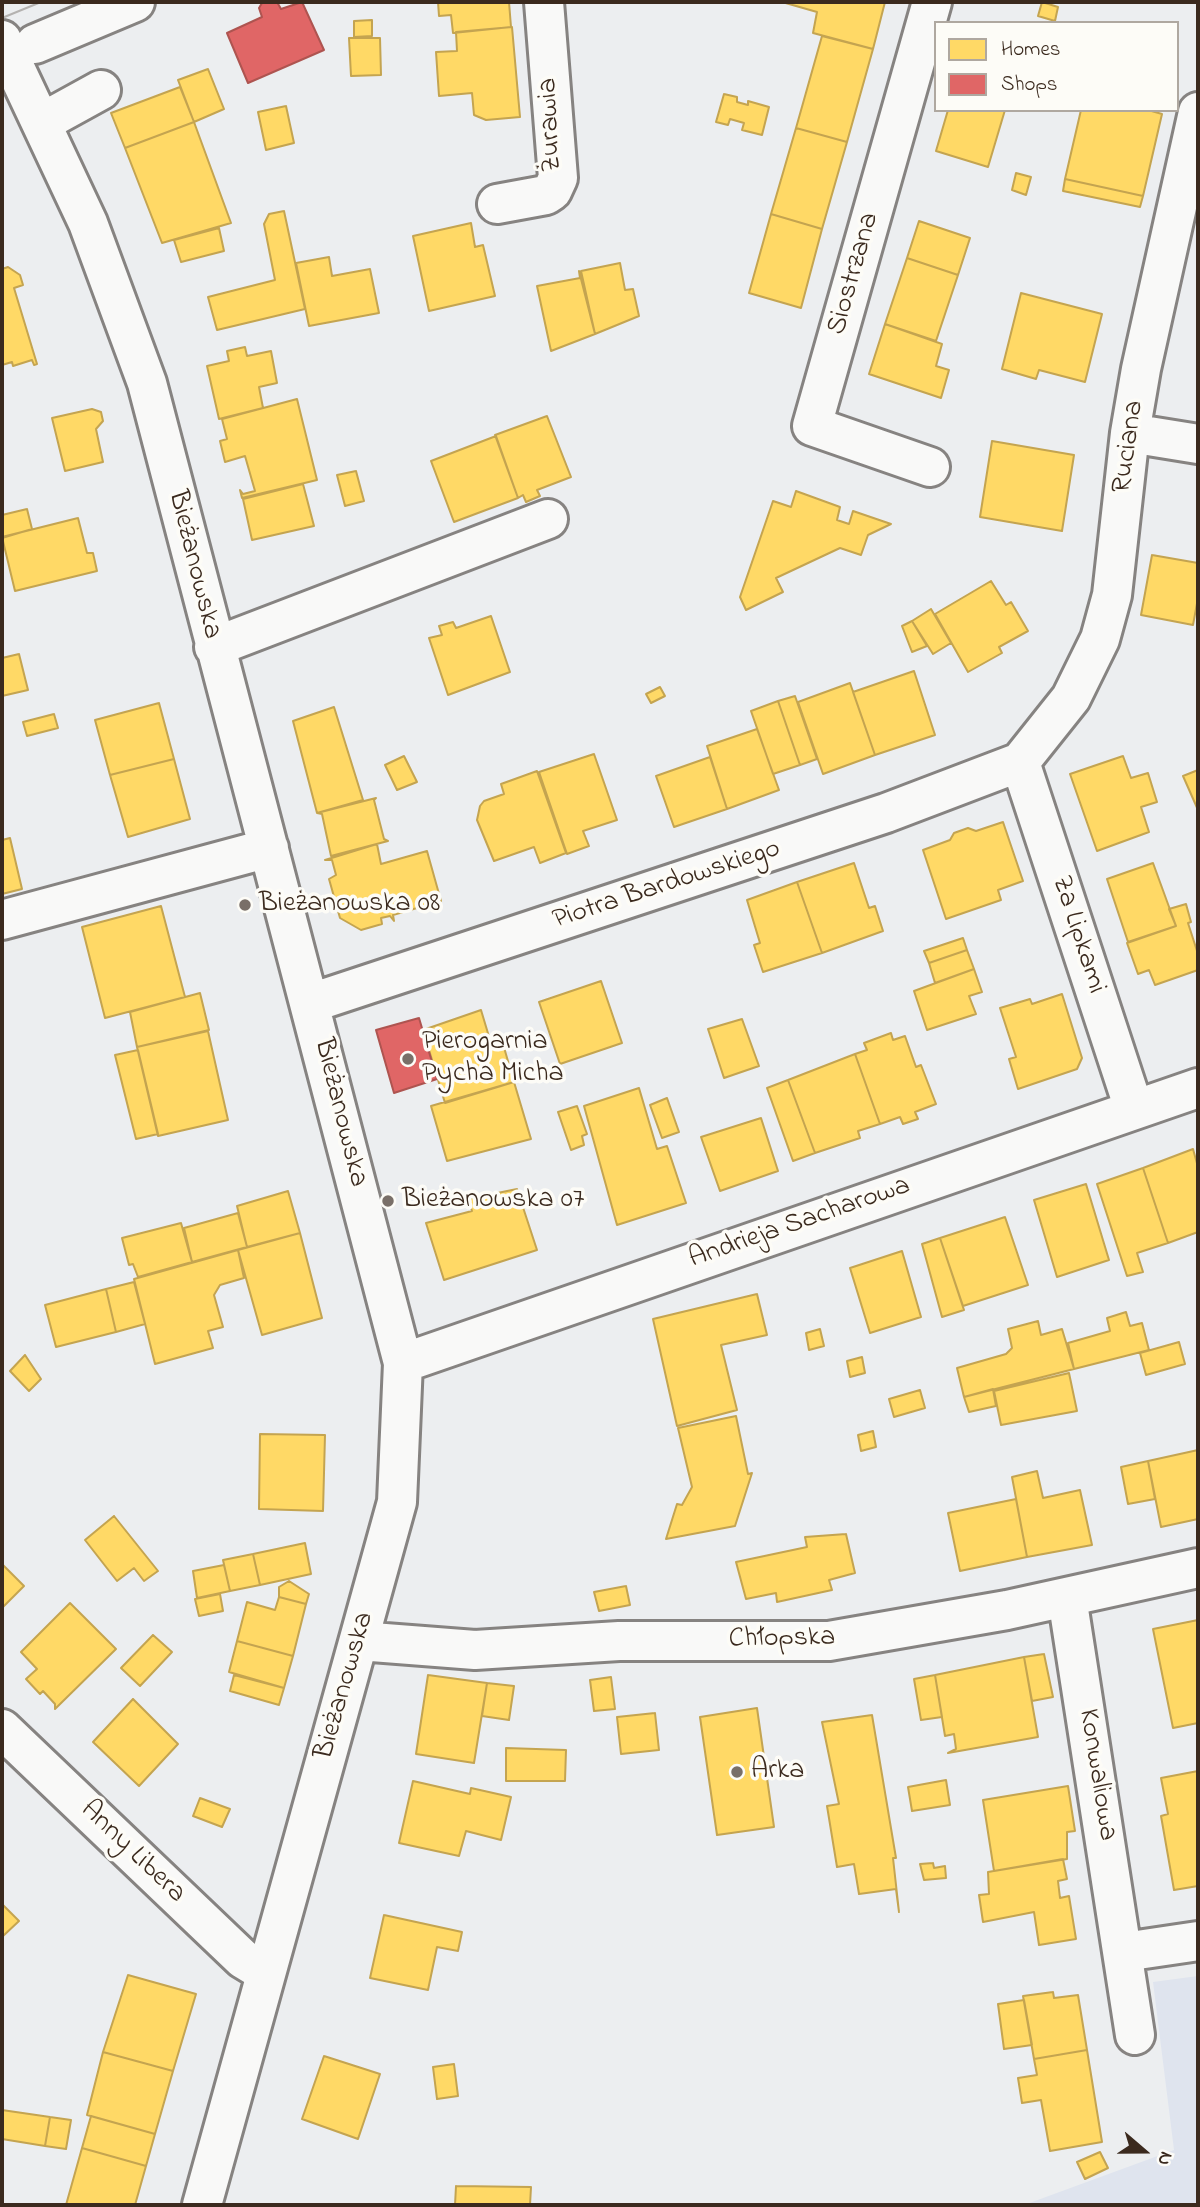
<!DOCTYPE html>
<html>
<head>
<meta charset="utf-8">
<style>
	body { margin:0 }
	#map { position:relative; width:1200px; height:2207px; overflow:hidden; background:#eceef0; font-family:"Indie Flower",sans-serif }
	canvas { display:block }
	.frame { position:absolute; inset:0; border:4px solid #3b2a1e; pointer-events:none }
	.legend { position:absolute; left:934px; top:21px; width:245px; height:91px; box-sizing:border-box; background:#fdfcf7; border:2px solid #afa8a0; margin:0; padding:9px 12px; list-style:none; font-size:21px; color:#3b2a1e }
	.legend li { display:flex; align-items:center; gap:14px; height:35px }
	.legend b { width:35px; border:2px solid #afa8a0 }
	.north { position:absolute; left:1109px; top:2116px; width:70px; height:70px; -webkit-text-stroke:5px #fdfcf7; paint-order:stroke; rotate:110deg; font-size:19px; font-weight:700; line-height:28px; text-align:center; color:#3b2a1e }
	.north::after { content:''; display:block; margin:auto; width:24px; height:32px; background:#3b2a1e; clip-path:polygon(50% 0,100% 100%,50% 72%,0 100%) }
</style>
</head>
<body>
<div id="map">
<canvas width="1200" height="2207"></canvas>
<div class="frame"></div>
<ul class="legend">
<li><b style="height:19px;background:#ffd966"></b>Homes</li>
<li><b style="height:19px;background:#e06666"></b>Shops</li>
</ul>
<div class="north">N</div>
</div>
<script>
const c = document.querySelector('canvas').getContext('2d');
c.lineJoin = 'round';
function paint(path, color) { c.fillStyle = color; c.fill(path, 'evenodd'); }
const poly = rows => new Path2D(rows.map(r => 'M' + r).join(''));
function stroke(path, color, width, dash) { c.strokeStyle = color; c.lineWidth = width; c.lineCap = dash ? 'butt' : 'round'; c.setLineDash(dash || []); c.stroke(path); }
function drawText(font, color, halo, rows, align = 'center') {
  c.font = font + ' "Indie Flower",sans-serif'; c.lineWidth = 7; c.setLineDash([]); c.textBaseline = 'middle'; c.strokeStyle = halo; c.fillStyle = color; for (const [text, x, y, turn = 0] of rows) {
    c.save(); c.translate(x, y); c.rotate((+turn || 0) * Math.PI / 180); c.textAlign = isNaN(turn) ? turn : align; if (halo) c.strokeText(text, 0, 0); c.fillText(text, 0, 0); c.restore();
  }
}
const built = poly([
	[1198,1976,1198,2205,1024,2205,1174,2150,1153,1982]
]);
const homes = poly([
	[438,2,509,2,511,27,453,33,451,15,439,16,438,2],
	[782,2,885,2,873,49,813,33,817,12,782,2],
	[1042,2,1058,7,1055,21,1038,16,1042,2],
	[372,20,372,36,354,37,354,21,372,20],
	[512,27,520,117,486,120,474,115,472,93,439,96,436,52,457,51,456,32,512,27],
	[822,36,873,49,847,142,796,128,822,36],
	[349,38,380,38,381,75,351,76,349,38],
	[208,69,224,109,194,122,178,80,208,69],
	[180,87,194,122,125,148,111,113,180,87],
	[724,94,737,97,737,102,748,105,748,101,769,107,762,135,742,130,744,123,730,119,728,125,716,122,724,94],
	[286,106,294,143,266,150,258,112,286,106],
	[948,110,1005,110,988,167,936,151,948,110],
	[1081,110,1148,110,1162,114,1143,196,1065,179,1081,110],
	[194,122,231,223,162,243,125,148,194,122],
	[796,128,847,142,822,229,771,214,796,128],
	[1016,173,1031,177,1026,195,1012,190,1016,173],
	[1065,179,1143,196,1140,207,1063,191,1065,179],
	[284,211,305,309,217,330,208,297,275,280,264,224,269,214,284,211],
	[771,214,822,229,801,308,749,293,771,214],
	[919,221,970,238,958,275,907,258,919,221],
	[471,223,475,247,483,245,495,296,429,311,413,236,471,223],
	[219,228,224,251,181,262,174,240,219,228],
	[329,257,332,276,370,269,379,313,309,326,296,263,329,257],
	[907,258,958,275,936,341,885,324,907,258],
	[620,263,625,290,633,289,639,316,595,334,581,271,620,263],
	[8,267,20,275,23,285,14,288,37,364,34,365,32,360,13,366,12,362,2,365,2,269,8,267],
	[579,271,595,334,551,351,537,286,580,278,579,271],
	[1021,293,1102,314,1085,382,1039,370,1036,379,1002,369,1021,293],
	[885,324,942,344,936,366,949,370,941,398,869,374,885,324],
	[245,347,247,356,271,351,277,383,259,387,263,408,219,419,207,366,229,361,227,351,245,347],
	[297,399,317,480,242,498,240,490,243,494,255,491,245,456,225,462,220,441,227,439,222,419,297,399],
	[92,409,101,412,103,421,96,429,103,462,65,471,52,418,92,409],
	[547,416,571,477,537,490,540,496,526,502,523,495,518,498,495,435,547,416],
	[496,436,518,498,454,522,431,461,496,436],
	[992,441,1074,455,1062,531,980,517,992,441],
	[356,471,364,501,345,506,337,475,356,471],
	[303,484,314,526,252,540,243,499,303,484],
	[796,491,840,507,837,520,849,524,853,511,891,524,868,535,861,555,840,548,776,578,783,592,746,610,740,597,773,501,791,507,796,491],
	[27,509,32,529,2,538,2,515,27,509],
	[78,518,87,553,93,553,97,571,15,591,2,537,78,518],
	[1152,555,1198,563,1198,598,1193,625,1141,615,1152,555],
	[991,581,1006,605,1011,602,1028,631,999,647,1002,653,968,672,935,614,991,581],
	[931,609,951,643,933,654,912,621,931,609],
	[491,616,510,672,448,695,429,638,442,635,439,626,453,622,456,628,491,616],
	[912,621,927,646,912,652,902,626,912,621],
	[19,654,28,690,2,696,2,658,19,654],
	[914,671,935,735,875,755,853,692,914,671],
	[850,683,875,755,823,774,798,702,850,683],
	[660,687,665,696,651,703,646,694,660,687],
	[795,696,817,759,800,765,778,701,795,696],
	[778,701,800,765,773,774,751,711,778,701],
	[159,703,174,759,110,775,95,720,159,703],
	[334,707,363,800,317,813,293,721,334,707],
	[54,714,58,728,27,736,23,722,54,714],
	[757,729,779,790,727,809,707,746,757,729],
	[594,754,617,820,583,831,589,846,567,854,539,772,594,754],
	[404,756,417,782,397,790,385,765,404,756],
	[1123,756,1131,778,1148,773,1157,802,1141,807,1149,832,1097,851,1070,774,1123,756],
	[710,757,727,809,674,827,656,776,710,757],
	[174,759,190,819,128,837,110,775,174,759],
	[1198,770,1198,810,1183,776,1198,770],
	[537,771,566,853,540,863,534,847,494,861,477,820,480,806,484,801,504,794,501,784,537,771],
	[376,798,374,800,384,839,388,841,331,856,322,814,317,813,376,798],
	[1003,822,1023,881,998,890,1001,900,946,919,923,850,950,840,954,833,968,828,976,831,1003,822],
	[10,838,22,889,2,894,2,840,10,838],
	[377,844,381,864,427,851,441,901,393,915,394,921,390,916,381,918,382,924,361,930,340,918,329,879,336,875,332,860,325,860,377,844],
	[854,863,869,908,875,906,883,931,822,953,797,882,854,863],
	[1153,863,1176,926,1128,942,1107,879,1153,863],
	[797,882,822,953,763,972,754,945,760,943,747,900,797,882],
	[1186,904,1191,922,1188,923,1198,954,1198,970,1155,985,1149,970,1138,974,1127,943,1176,926,1169,909,1186,904],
	[161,906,185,997,105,1018,82,927,161,906],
	[963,938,967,950,929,963,924,951,963,938],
	[967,950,974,969,935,983,929,963,967,950],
	[974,969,982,992,969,996,976,1014,927,1030,914,991,974,969],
	[601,981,622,1043,560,1064,539,1002,601,981],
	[200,993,209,1030,137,1047,130,1012,200,993],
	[1062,994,1082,1058,1077,1069,1018,1089,1009,1059,1016,1057,1000,1008,1030,999,1032,1004,1062,994],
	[481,1010,490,1040,501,1037,514,1082,445,1103,423,1030,481,1010],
	[742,1019,759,1066,724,1078,708,1029,742,1019],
	[208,1031,228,1120,158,1136,137,1047,208,1031],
	[891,1033,893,1040,905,1036,916,1067,921,1065,936,1104,915,1112,918,1119,903,1124,900,1117,880,1124,855,1054,867,1050,864,1043,891,1033],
	[138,1050,158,1134,136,1139,115,1055,138,1050],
	[855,1054,880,1124,858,1131,860,1138,815,1153,788,1080,855,1054],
	[788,1080,815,1153,793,1161,767,1088,788,1080],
	[514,1082,531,1139,447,1161,431,1106,514,1082],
	[639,1088,657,1149,667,1146,686,1203,617,1225,584,1106,639,1088],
	[667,1098,679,1132,662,1138,650,1105,667,1098],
	[577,1106,587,1134,582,1136,584,1145,571,1150,558,1112,577,1106],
	[761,1118,778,1171,720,1191,701,1137,761,1118],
	[1193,1149,1198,1167,1198,1232,1168,1243,1143,1168,1193,1149],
	[1143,1168,1168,1243,1137,1253,1143,1272,1127,1276,1097,1184,1143,1168],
	[1086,1184,1109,1260,1057,1277,1034,1200,1086,1184],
	[517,1189,537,1250,444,1280,426,1223,472,1211,468,1199,517,1189],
	[288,1191,300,1233,247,1247,237,1206,288,1191],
	[238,1213,247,1247,192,1262,184,1228,238,1213],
	[1005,1217,1028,1285,963,1306,940,1238,1005,1217],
	[181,1223,192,1262,138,1277,133,1264,129,1265,122,1238,181,1223],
	[300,1233,322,1318,262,1335,238,1250,300,1233],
	[940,1238,964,1310,942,1317,922,1244,940,1238],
	[238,1250,244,1278,220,1285,214,1295,223,1327,208,1331,213,1348,155,1364,134,1279,238,1250],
	[902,1251,921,1317,870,1333,850,1268,902,1251],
	[134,1282,145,1324,116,1332,106,1289,134,1282],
	[106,1289,116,1332,56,1347,45,1305,106,1289],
	[757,1294,767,1335,721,1345,737,1410,677,1426,653,1319,757,1294],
	[1126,1312,1130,1326,1142,1323,1149,1350,1074,1369,1068,1343,1110,1331,1107,1318,1126,1312],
	[1038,1321,1041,1335,1062,1329,1074,1369,964,1397,957,1368,1006,1354,1012,1348,1008,1329,1038,1321],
	[820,1329,824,1346,809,1350,806,1333,820,1329],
	[1179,1342,1185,1364,1146,1375,1140,1353,1179,1342],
	[25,1355,41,1379,29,1391,10,1371,25,1355],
	[862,1357,865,1373,850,1377,847,1361,862,1357],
	[1069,1373,1077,1411,1001,1425,994,1391,1069,1373],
	[993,1389,996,1406,969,1412,964,1397,993,1389],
	[920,1390,925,1408,894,1417,889,1399,920,1390],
	[736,1416,748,1474,752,1473,735,1526,666,1539,677,1504,682,1505,692,1487,678,1428,736,1416],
	[873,1431,876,1447,861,1451,858,1435,873,1431],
	[260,1434,325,1435,323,1511,259,1509,260,1434],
	[1198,1450,1198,1519,1161,1527,1148,1461,1198,1450],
	[1148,1461,1155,1499,1128,1504,1121,1467,1148,1461],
	[1037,1471,1043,1498,1080,1490,1092,1545,1027,1557,1012,1477,1037,1471],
	[1016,1499,1027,1557,960,1571,948,1513,1016,1499],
	[114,1516,158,1571,144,1581,134,1568,117,1581,85,1540,114,1516],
	[846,1534,855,1573,829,1580,832,1590,777,1602,776,1593,746,1599,736,1562,807,1547,805,1537,846,1534],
	[305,1543,311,1574,260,1585,253,1554,305,1543],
	[253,1554,260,1585,230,1591,223,1560,253,1554],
	[2,1564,24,1586,2,1608,2,1564],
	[224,1565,230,1591,197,1598,193,1571,224,1565],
	[289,1581,309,1594,306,1604,279,1597,279,1587,289,1581],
	[626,1586,630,1605,599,1611,594,1592,626,1586],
	[220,1594,223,1611,199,1616,195,1599,220,1594],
	[279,1597,306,1604,293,1656,237,1641,247,1602,275,1610,279,1597],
	[70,1603,116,1649,55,1709,55,1704,43,1691,40,1694,26,1679,37,1669,21,1652,70,1603],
	[1198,1620,1198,1723,1173,1728,1153,1629,1198,1620],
	[153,1635,172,1652,140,1686,121,1668,153,1635],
	[237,1641,293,1656,284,1688,229,1672,237,1641],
	[1044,1654,1053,1697,1032,1701,1024,1657,1044,1654],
	[1024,1657,1038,1737,948,1753,956,1749,954,1734,945,1736,935,1675,1024,1657],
	[234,1675,284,1688,279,1705,230,1691,234,1675],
	[428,1675,487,1683,474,1763,416,1754,428,1675],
	[935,1675,942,1717,921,1720,914,1679,935,1675],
	[611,1677,615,1709,594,1711,590,1680,611,1677],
	[487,1683,514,1686,509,1720,482,1716,487,1683],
	[133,1699,178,1744,139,1786,93,1742,133,1699],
	[757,1708,774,1827,717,1835,700,1717,757,1708],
	[655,1713,659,1750,621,1754,617,1717,655,1713],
	[872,1715,896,1858,893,1858,899,1912,896,1889,859,1894,854,1864,837,1867,827,1806,839,1804,822,1722,872,1715],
	[506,1748,566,1750,565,1781,506,1781,506,1748],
	[1198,1771,1198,1886,1174,1890,1161,1816,1168,1814,1161,1778,1198,1771],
	[946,1780,950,1805,912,1811,908,1787,946,1780],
	[413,1781,470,1794,471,1788,511,1797,501,1840,466,1831,459,1856,399,1843,413,1781],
	[1068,1786,1075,1831,1067,1832,1067,1859,994,1871,983,1800,1068,1786],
	[200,1798,230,1809,222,1827,193,1816,200,1798],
	[1063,1859,1067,1879,1058,1881,1060,1898,1069,1896,1076,1939,1039,1945,1034,1912,983,1922,979,1895,989,1894,988,1872,1063,1859],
	[933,1863,934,1868,945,1866,946,1878,924,1880,920,1864,933,1863],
	[2,1904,19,1921,2,1937,2,1904],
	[384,1915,462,1932,458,1951,437,1947,428,1990,370,1978,384,1915],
	[128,1975,196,1994,173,2071,103,2052,128,1975],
	[1053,1992,1054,1998,1078,1995,1087,2050,1034,2059,1023,1996,1053,1992],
	[1024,2000,1032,2045,1004,2049,998,2004,1024,2000],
	[1087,2050,1102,2142,1050,2151,1041,2100,1022,2103,1018,2078,1037,2075,1034,2059,1087,2050],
	[103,2052,173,2071,155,2134,87,2115,103,2052],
	[324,2056,380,2074,358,2139,302,2119,324,2056],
	[454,2064,458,2096,437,2099,433,2067,454,2064],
	[2,2110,50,2117,45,2146,2,2139,2,2110],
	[91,2116,155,2134,146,2166,82,2148,91,2116],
	[50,2117,71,2120,66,2149,45,2146,50,2117],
	[82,2148,146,2166,135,2205,66,2205,82,2148],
	[1100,2152,1108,2168,1085,2179,1077,2162,1100,2152],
	[456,2186,531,2187,530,2205,455,2205,456,2186]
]);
const shops = poly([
	[277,2,281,9,302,2,324,50,248,83,227,33,262,17,259,8,262,3,277,2],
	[419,1018,437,1079,394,1093,376,1030,419,1018]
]);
const minor = poly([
	[2,40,88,223,147,383,403,1363,397,1502,202,2205],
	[35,44,135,2],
	[41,123,101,90],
	[497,204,546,195,552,191,558,178,544,2],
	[1130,433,1198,444],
	[930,467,812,426,932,2],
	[214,647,548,519],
	[1020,762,1071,698,1100,639,1112,595,1130,433,1141,369,1198,112],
	[1020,762,1134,1109],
	[2,920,269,848],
	[311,1003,886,813,1020,762],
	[403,1363,1198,1088],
	[1067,1597,1135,2035],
	[359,1641,475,1650,619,1641,829,1641,1007,1610,1198,1568],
	[2,1729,243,1959,266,1973],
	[1124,1952,1198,1941]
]);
const tram = poly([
	[2,18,41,2]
]);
const markers = [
	[245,905,7,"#796f68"],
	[408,1059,7,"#796f68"],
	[388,1201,7,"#796f68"],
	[737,1772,7,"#796f68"]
];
const streetNames = [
	["Żurawia",552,125,-93],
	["Siostrzana",855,274,-74],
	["Ruciana",1130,447,-82],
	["Bieżanowska",193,565,76],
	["Piotra Bardowskiego",667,886,-18],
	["Za Lipkami",1077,935,72],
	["Bieżanowska",339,1113,76],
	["Andrieja Sacharowa",800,1224,-19],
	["Chłopska",782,1640,-1],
	["Bieżanowska",346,1686,-74],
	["Konwaliowa",1096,1775,81],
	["Anny Libera",132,1853,44]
];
const poiNames = [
	["Bieżanowska 08",259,905],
	["Pierogarnia",422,1043],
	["Pycha Micha",422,1075],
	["Bieżanowska 07",402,1201],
	["Arka",751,1772]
];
paint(built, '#dfe4ee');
paint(homes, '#ffd966');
stroke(homes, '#c4a450', 2);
paint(shops, '#e06666');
stroke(shops, '#ae5450', 2);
stroke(minor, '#868381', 44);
stroke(minor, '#f9f9f8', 38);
stroke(tram, '#b4b2b0', 2);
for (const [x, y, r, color] of markers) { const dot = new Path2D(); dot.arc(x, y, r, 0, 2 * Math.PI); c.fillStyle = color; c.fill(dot); stroke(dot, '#fdfcf7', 2.5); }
drawText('28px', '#3b2a1e', '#fdfcf7', streetNames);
drawText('28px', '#3b2a1e', '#fdfcf7', poiNames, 'left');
</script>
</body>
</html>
